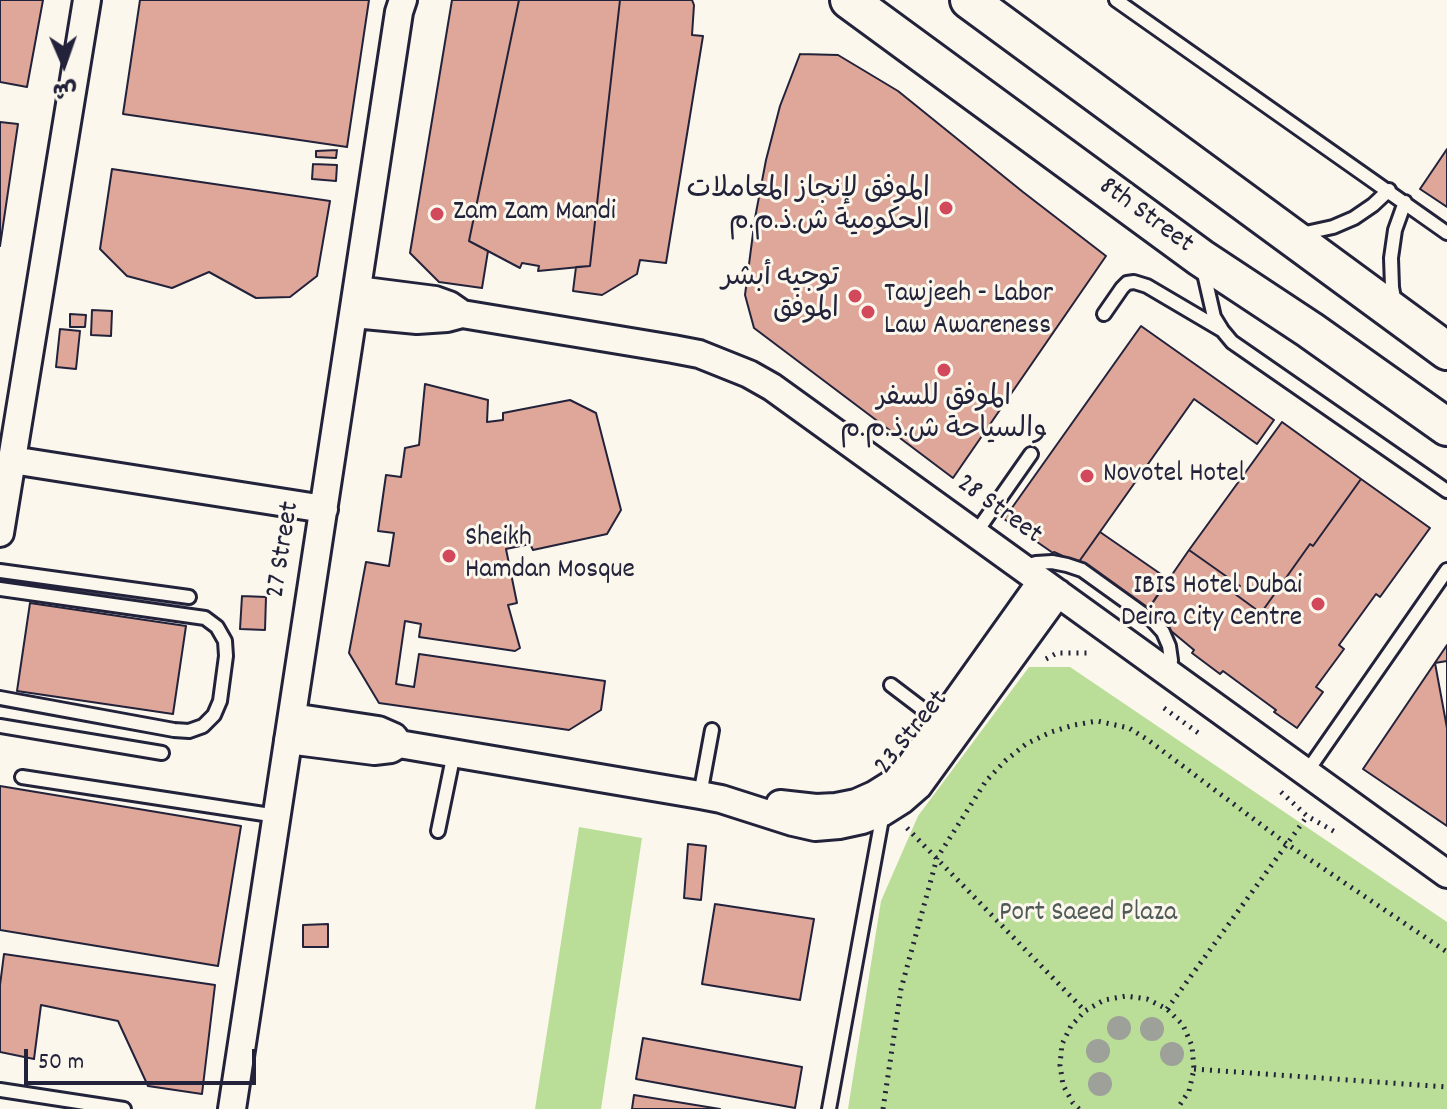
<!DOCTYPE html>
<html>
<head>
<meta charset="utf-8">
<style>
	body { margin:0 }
	#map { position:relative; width:1447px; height:1109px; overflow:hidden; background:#fbf7ec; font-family:Dekko,"Playpen Sans Arabic",sans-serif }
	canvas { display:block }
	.north { position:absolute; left:24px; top:24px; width:80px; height:80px; -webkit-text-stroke:6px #fbf7ec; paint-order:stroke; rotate:178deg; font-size:22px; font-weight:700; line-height:32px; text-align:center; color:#22223b }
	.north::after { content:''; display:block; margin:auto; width:28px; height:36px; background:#22223b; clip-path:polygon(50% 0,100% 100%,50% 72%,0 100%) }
	.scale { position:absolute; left:24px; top:1049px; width:232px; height:36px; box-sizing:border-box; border:4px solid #22223b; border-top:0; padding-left:10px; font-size:24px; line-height:28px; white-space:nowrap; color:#22223b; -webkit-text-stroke:6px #fbf7ec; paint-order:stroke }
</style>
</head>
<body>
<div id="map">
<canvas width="1447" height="1109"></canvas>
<div class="north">ش</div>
<div class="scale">50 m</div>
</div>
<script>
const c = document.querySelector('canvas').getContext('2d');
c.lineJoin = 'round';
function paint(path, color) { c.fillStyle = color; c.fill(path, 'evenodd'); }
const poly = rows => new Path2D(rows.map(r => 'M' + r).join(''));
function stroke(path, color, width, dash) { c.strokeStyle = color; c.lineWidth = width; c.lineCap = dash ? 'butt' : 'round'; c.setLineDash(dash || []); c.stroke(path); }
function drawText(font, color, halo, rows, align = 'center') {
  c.font = font + ' Dekko,"Playpen Sans Arabic",sans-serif'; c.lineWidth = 6; c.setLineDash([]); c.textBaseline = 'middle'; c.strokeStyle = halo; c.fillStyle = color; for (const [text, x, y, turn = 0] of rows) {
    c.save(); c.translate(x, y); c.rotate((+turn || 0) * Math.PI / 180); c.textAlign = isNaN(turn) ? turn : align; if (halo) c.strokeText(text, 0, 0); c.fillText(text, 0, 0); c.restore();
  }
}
const green = poly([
	[1029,667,1070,667,1447,922,1447,1109,848,1109,881,901,918,816],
	[579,827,642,838,601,1109,535,1109]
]);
const building = poly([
	[0,0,43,0,27,87,0,82,0,0],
	[140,0,369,0,347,147,123,114,140,0],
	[452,0,519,0,469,241,488,251,482,288,439,282,410,253,452,0],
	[519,0,620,0,590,266,538,271,539,266,522,263,520,268,469,241,519,0],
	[620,0,692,0,694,5,692,35,703,36,666,263,640,260,637,274,602,295,573,291,576,267,590,266,620,0],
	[800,54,838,55,898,91,1023,192,1106,256,953,478,754,328,745,295,755,218,766,160,780,106,800,54],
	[0,122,18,124,0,246,0,122],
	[1447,149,1447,207,1420,189,1447,149],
	[337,150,336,158,316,157,316,151,337,150],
	[313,164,337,165,336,181,312,179,313,164],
	[112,169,330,201,317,276,290,297,256,298,209,272,172,288,127,276,100,249,112,169],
	[92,310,112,311,111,336,91,335,92,310],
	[70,314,86,315,85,327,70,327,70,314],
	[1141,326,1274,420,1257,444,1194,399,1078,563,1054,552,1053,553,1004,519,1141,326],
	[60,329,80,331,76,369,56,367,60,329],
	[425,384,488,400,487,422,503,420,503,413,570,400,596,413,621,510,607,534,533,550,530,544,506,549,517,603,508,605,520,648,515,651,419,637,421,624,405,621,396,684,414,687,419,654,605,681,601,710,569,730,379,703,349,653,366,562,389,566,394,533,378,531,386,475,401,477,405,448,419,445,425,384],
	[1282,422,1361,479,1313,546,1310,544,1261,613,1235,594,1240,586,1189,550,1282,422],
	[1361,479,1430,528,1380,597,1376,594,1339,645,1344,649,1316,687,1323,692,1297,728,1274,712,1276,710,1223,671,1220,674,1192,653,1194,650,1147,611,1189,550,1240,586,1235,594,1261,613,1310,544,1313,546,1361,479],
	[1100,532,1168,579,1147,611,1078,563,1100,532],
	[242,596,266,597,265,630,240,629,242,596],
	[30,603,186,626,173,714,17,691,30,603],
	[1447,645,1447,826,1363,769,1447,645],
	[1447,661,1447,728,1435,663,1447,661],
	[0,786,241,826,218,966,0,930,0,786],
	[688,844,706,846,701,900,684,898,688,844],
	[715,904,814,919,800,1000,702,984,715,904],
	[328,924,328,947,303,947,303,925,328,924],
	[4,954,215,985,202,1094,148,1086,118,1021,41,1005,34,1059,0,1052,0,985,4,954],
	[643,1038,802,1067,795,1108,636,1079,643,1038],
	[634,1095,720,1109,632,1109,634,1095]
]);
const path = poly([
	[1046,659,1057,653,1090,653],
	[1164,708,1201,735],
	[1281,792,1307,816,1337,833],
	[907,828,1085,1011],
	[1167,1009,1308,815],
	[1194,1069,1447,1087],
	[883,1109,901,989,937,858,986,781,1005,761,1026,744,1051,732,1074,725,1097,721,1129,728,1148,740,1287,844,1447,952],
	[1079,1109,1073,1103,1063,1085,1060,1065,1062,1044,1071,1026,1085,1011,1104,1000,1126,996,1147,999,1167,1009,1183,1025,1192,1046,1194,1069,1189,1091,1177,1109]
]);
const lane = poly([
	[1116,0,1447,233],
	[1301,234,1333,227,1354,218,1373,205,1389,190],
	[1203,269,1214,317,1222,330,1232,342,1447,491],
	[1395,304,1392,287,1391,258,1395,230,1405,202],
	[1104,314,1122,288,1127,283,1134,282,1147,286,1220,329],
	[975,534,1031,454],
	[1025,566,1036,563,1052,562,1067,565,1082,570,1153,621,1163,632,1169,646,1171,660,1170,674],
	[0,571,189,597],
	[0,589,205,618,217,627,225,641,226,656,220,701,214,715,203,726,189,731,174,730,0,698],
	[891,685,941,723],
	[0,726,162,753],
	[1306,773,1447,570],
	[22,777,277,816],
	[700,795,712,730],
	[438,831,454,753],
	[0,1090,124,1109],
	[829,1109,883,813]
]);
const street = poly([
	[357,290,435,300,449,305,462,314,673,349,699,354,749,374,772,387,1447,874],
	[354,314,417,320,447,318,462,314],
	[12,460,324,509],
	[0,533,87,0],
	[292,717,378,730,394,737,399,744],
	[288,740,374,751,391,749,399,744,700,795,721,799,793,822,815,827,839,825,862,820,883,812,902,800,918,786,1058,593],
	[780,804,816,808,836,807,856,803,874,795,890,785,905,773,1041,582],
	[232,1109,399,12,403,0]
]);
const secondary = poly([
	[849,0,1201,258,1310,330,1447,427],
	[969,0,1447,351]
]);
const trees = [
	[1119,1028],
	[1152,1029],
	[1098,1051],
	[1172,1054],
	[1100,1084]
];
const markers = [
	[946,208,8,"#d1495b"],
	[437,214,8,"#d1495b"],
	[855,296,8,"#d1495b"],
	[868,312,8,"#d1495b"],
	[944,370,8,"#d1495b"],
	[1087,476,8,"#d1495b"],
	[449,556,8,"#d1495b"],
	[1318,604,8,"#d1495b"]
];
const poiNames = [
	["الموفق لإنجاز المعاملات",930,192,"right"],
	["الحكومية ش.ذ.م.م",930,224,"right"],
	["Zam Zam Mandi",453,214],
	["توجيه أبشر",839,280,"right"],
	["الموفق",839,312,"right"],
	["Tawjeeh - Labor",884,296],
	["Law Awareness",884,328],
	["الموفق للسفر",944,400,"center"],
	["والسياحة ش.ذ.م.م",944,432,"center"],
	["Novotel Hotel",1103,476],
	["Sheikh",465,540],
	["Hamdan Mosque",465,572],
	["IBIS Hotel Dubai",1302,588,"right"],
	["Deira City Centre",1302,620,"right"]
];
const streetNames = [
	["8th Street",1145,217,36],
	["28 Street",998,511,36],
	["27 Street",285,550,-81],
	["23 Street",913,734,-51]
];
const parkNames = [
	["Port Saeed Plaza",1088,915]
];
paint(green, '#badd97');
paint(building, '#dfa799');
stroke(building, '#22223b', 2);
stroke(lane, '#22223b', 18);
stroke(street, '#22223b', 32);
stroke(secondary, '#22223b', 42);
stroke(path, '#22223b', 5, [2, 6]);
stroke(lane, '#fbf7ec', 12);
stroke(street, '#fbf7ec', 26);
stroke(secondary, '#fbf7ec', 36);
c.fillStyle = '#9da19a';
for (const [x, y] of trees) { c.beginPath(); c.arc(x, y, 12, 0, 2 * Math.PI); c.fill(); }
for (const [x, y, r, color] of markers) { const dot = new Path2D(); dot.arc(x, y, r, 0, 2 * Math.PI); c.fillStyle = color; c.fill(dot); stroke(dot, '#fbf7ec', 3); }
drawText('28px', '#22223b', '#fbf7ec', poiNames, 'left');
drawText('28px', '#22223b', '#fbf7ec', streetNames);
drawText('28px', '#505a57', '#fbf7ec', parkNames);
</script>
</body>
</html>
